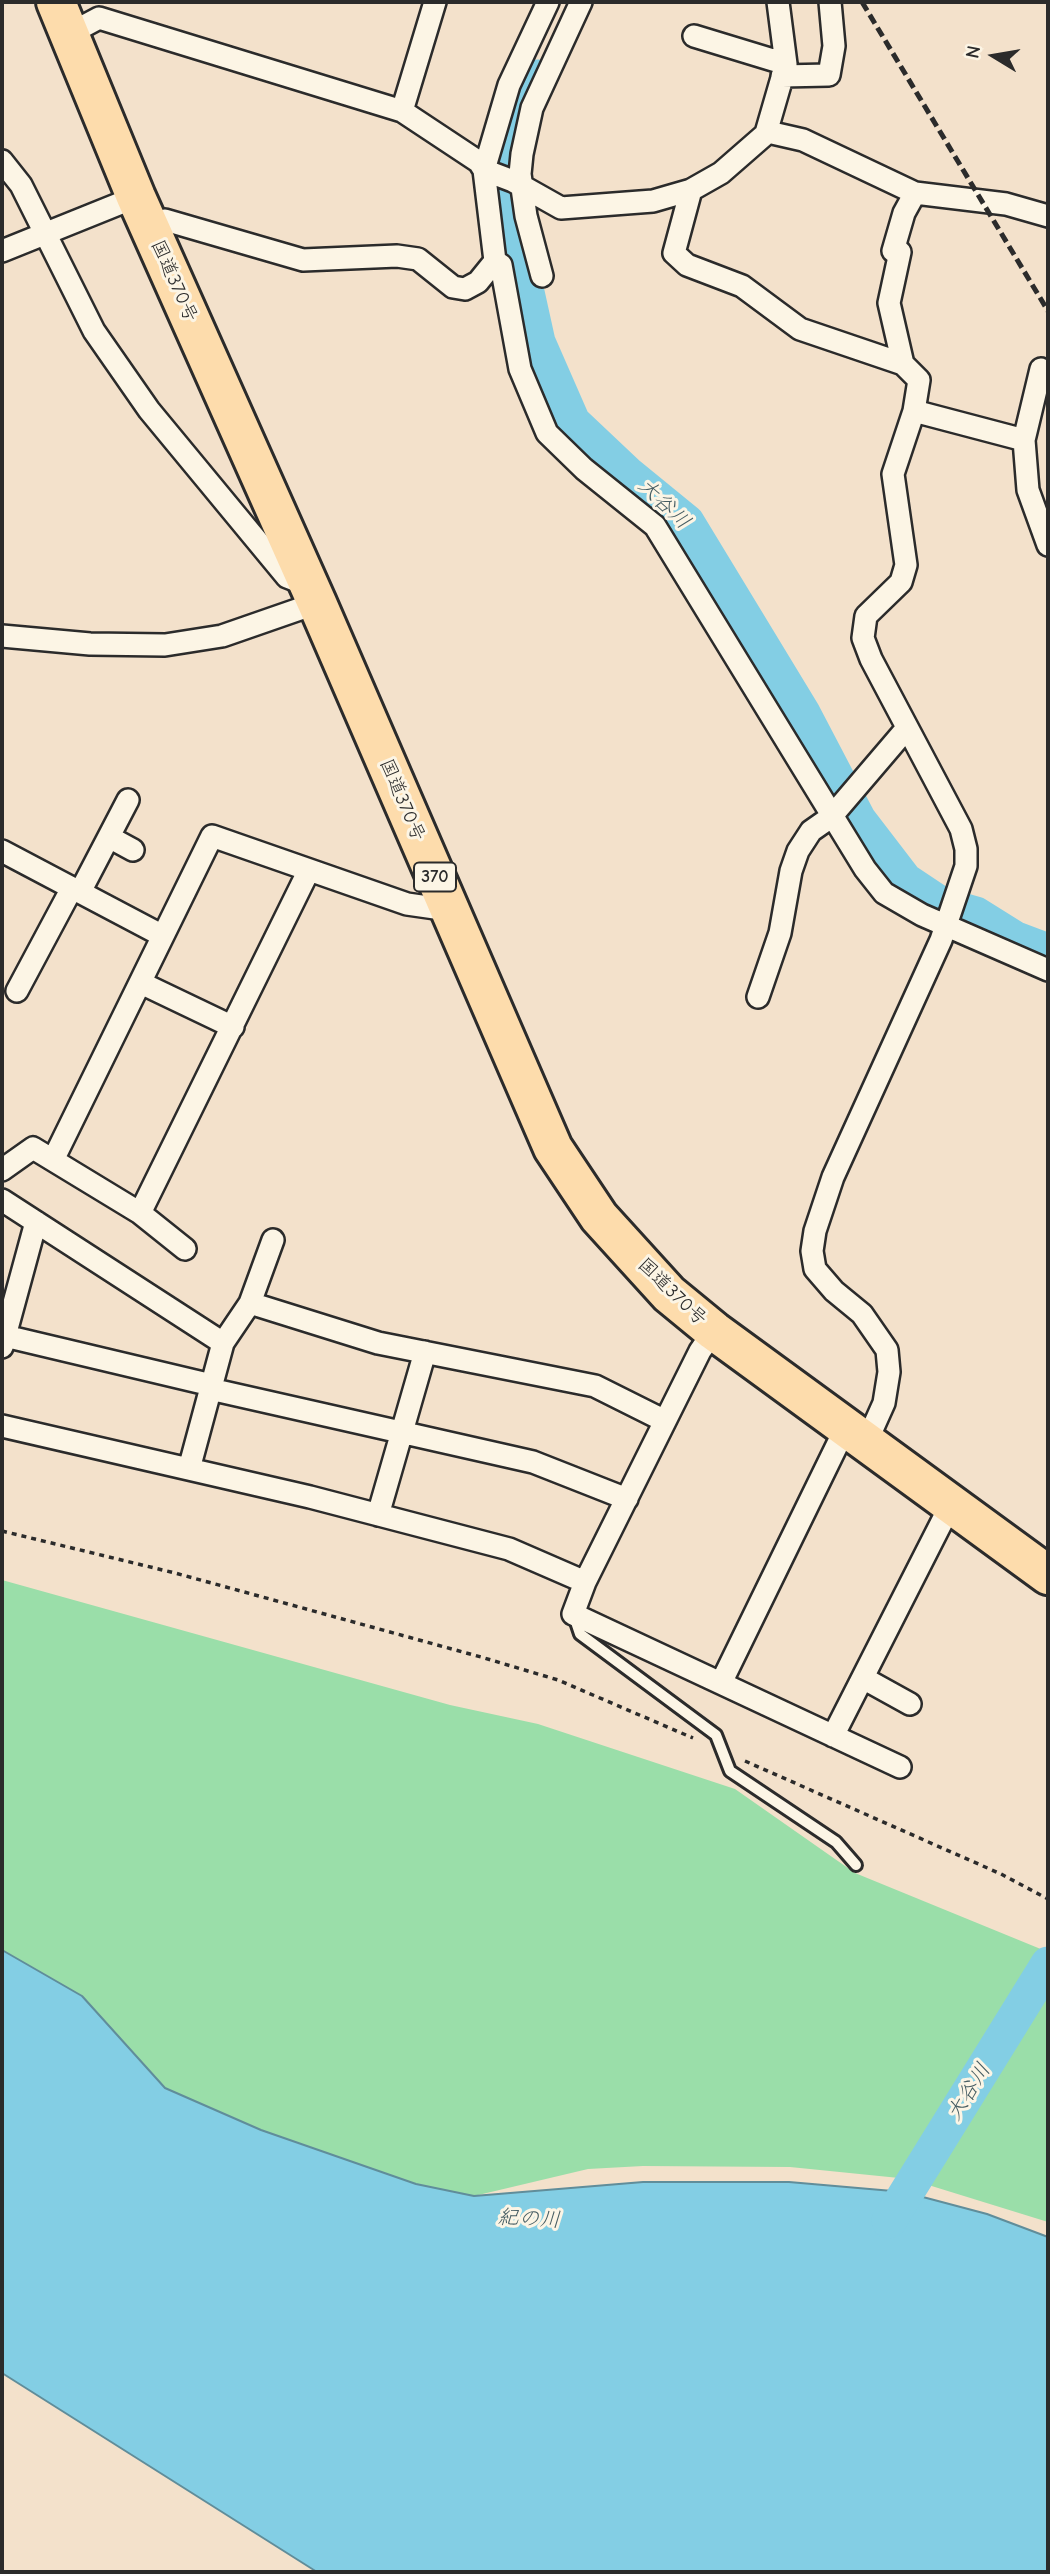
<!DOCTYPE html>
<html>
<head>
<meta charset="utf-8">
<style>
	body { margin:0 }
	#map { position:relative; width:1050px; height:2574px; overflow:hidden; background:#f3e1cb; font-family:"Comic Neue",sans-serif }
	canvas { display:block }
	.frame { position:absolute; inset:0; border:4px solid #2b2b2b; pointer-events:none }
	.north { position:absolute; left:959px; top:21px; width:70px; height:70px; -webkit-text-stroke:5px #fcf5e5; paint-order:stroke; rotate:281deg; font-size:19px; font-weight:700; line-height:28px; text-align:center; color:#2b2b2b }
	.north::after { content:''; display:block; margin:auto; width:24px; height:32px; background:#2b2b2b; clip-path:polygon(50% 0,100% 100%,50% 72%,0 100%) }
</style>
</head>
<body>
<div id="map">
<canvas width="1050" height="2574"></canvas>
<div class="frame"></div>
<div class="north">N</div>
</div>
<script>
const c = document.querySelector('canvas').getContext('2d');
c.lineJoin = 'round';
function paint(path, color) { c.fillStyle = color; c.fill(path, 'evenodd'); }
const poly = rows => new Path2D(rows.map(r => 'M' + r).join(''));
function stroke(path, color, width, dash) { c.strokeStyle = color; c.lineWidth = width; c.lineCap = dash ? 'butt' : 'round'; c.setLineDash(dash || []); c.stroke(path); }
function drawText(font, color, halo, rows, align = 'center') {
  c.font = font + ' "Comic Neue","Klee One",sans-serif'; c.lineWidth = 6; c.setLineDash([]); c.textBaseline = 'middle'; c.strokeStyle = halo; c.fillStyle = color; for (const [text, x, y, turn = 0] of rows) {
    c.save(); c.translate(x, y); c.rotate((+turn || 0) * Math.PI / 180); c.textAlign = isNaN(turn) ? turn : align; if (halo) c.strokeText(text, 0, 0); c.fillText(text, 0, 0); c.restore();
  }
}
const green = poly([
	[2,1580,450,1705,538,1724,735,1789,855,1873,1048,1952,1048,2222,909,2179,790,2167,643,2166,588,2169,474,2196,416,2184,261,2130,165,2088,82,1996,2,1950]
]);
const water = poly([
	[2,1950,82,1996,165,2088,261,2130,416,2184,474,2196,643,2182,789,2182,904,2192,987,2214,1048,2237,1048,2572,317,2572,2,2373,2,1950]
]);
const river = poly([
	[538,77,508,142,513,203,521,265,538,342,573,422,627,473,687,522,803,713,859,820,905,880,941,904,976,914,1016,939,1048,951],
	[889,2221,1048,1964]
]);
const path = poly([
	[2,1531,175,1573,481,1657,558,1680,693,1738],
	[745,1761,1001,1874,1048,1899]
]);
const lane = poly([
	[574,1616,580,1634,716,1735,730,1771,836,1842,856,1865]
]);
const street = poly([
	[548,2,509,85,484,170,513,181,561,208,653,201,691,190,721,173,768,132,803,140,915,193,1006,204,1048,216],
	[69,34,99,18,402,111,479,162,484,170,495,261,478,282,465,289,453,287,418,259,397,256,303,260,165,220,150,226],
	[694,36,786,64],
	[782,76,829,75,834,46,830,2],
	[402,111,435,2],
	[766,133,786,64,778,2],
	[2,161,21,185,94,331,149,410,287,577,305,584],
	[691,190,674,253,687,265,742,286,800,329,903,364,919,380,914,411,893,474,906,565,901,582,866,616,863,638,871,659,961,829,966,849,966,866,941,940,833,1177,815,1231,812,1251,815,1269,834,1291,862,1314,887,1350,889,1372,884,1403,867,1441],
	[2,251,136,197],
	[495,261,501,265,520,369,547,433,584,469,655,526,865,869,884,893,922,915,1048,970],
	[542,276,526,216,520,174,522,154,532,108,581,2],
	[903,364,889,303,900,252,893,251,904,213,915,193],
	[1041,369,1024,440,1028,490,1048,545],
	[914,411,1024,440],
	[2,636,90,644,165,645,222,636,317,603],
	[109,837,133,850],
	[2,851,163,936],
	[80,892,128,800],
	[141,983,233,1027],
	[17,991,72,888],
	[758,997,780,933,791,871,798,851,811,831,831,817,907,728],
	[53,1160,212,836,407,904,449,910],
	[2,1170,33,1148,140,1213,185,1249],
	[2,1200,223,1343],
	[140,1213,309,870],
	[250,1303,378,1343,595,1386,665,1421],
	[714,1331,700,1351,585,1582,573,1614,900,1767],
	[5,1336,203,1383,219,1391,533,1462,627,1499],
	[2,1347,36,1222],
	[2,1426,310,1497,509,1549,585,1582],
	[189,1469,223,1343,250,1303,273,1240],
	[378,1515,425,1352],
	[863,1678,910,1704],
	[721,1683,846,1427],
	[833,1736,952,1502]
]);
const highway = poly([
	[56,2,136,197,317,603,553,1148,599,1217,669,1294,714,1331,1048,1575]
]);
const rail = poly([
	[862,2,1048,311]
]);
const shields = [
	[435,877,42]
];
const shieldNames = [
	["370",435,877]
];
const streetNames = [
	["国道370号",174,281,66],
	["国道370号",402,800,67],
	["国道370号",672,1292,44]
];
const waterNames = [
	["大谷川",664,504,44],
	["大谷川",969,2092,-58],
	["紀の川",529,2219,3]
];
paint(green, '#9adea9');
paint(water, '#83cee4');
stroke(water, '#608d9a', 2);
stroke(river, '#83cee4', 35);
stroke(lane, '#2b2b2b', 16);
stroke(street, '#2b2b2b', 26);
stroke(highway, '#2b2b2b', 44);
stroke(path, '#2b2b2b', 3.5, [5, 5]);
stroke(lane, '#fcf5e5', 10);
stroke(street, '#fcf5e5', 21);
stroke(highway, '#fddcac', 38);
stroke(rail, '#2b2b2b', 5, [10, 5]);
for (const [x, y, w] of shields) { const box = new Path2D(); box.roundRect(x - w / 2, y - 14.5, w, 29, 5); c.fillStyle = '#fcf5e5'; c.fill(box); stroke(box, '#2b2b2b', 2); }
drawText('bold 18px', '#2b2b2b', null, shieldNames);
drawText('19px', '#2b2b2b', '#fcf5e5', streetNames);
drawText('italic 21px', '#455c62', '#fcf5e5', waterNames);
</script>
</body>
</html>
